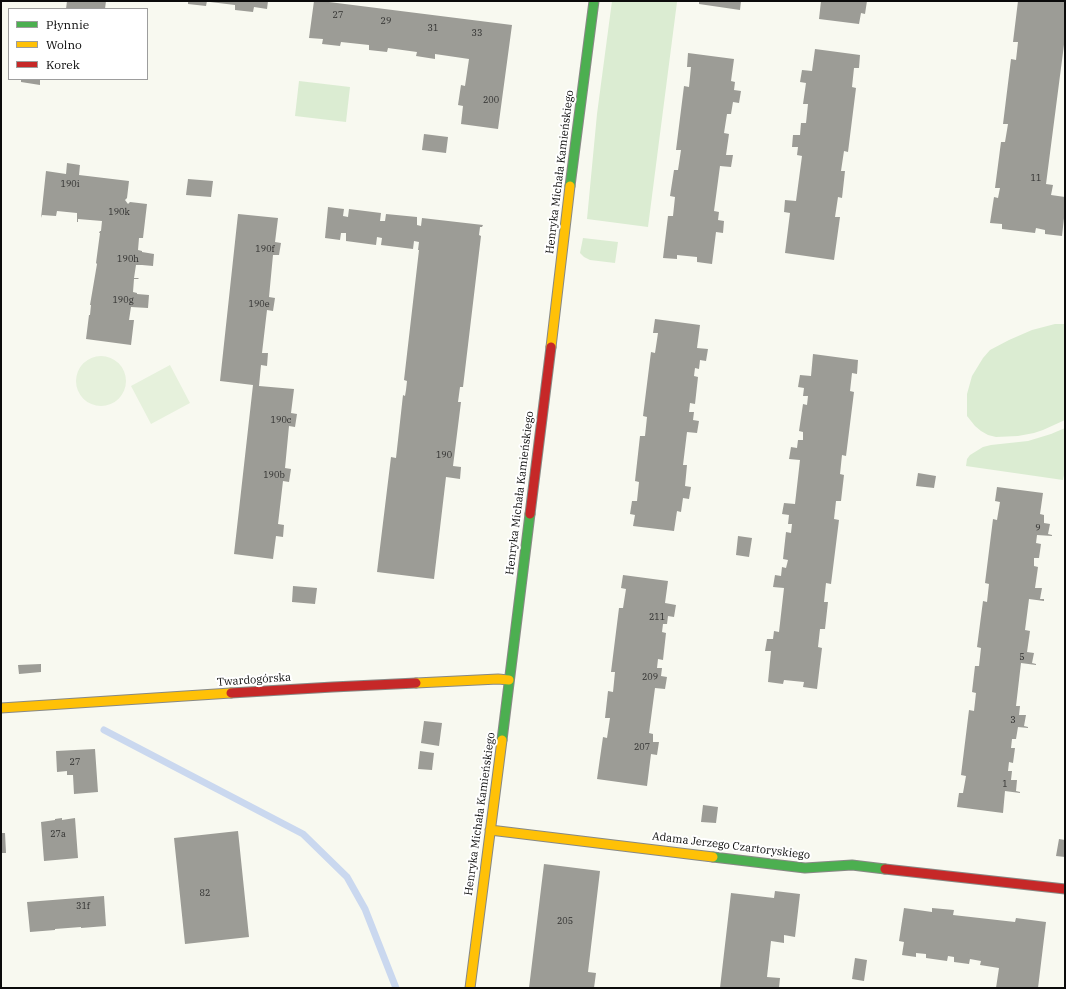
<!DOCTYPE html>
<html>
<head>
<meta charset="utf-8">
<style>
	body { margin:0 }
	#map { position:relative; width:1066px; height:989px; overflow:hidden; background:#f8f9f0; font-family:"IBM Plex Serif",serif }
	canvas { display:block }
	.frame { position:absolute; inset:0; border:2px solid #0b0b0b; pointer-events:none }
	.legend { position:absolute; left:8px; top:8px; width:140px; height:72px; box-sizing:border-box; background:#fff; border:1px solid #9d9d9d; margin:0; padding:5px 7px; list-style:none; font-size:12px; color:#0b0b0b }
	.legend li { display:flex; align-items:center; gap:8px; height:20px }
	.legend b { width:20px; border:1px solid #9d9d9d }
</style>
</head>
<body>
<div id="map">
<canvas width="1066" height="989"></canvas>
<div class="frame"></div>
<ul class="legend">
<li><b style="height:5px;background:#4caf50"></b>Płynnie</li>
<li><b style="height:5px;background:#ffc107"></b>Wolno</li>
<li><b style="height:5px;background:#c62828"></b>Korek</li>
</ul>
</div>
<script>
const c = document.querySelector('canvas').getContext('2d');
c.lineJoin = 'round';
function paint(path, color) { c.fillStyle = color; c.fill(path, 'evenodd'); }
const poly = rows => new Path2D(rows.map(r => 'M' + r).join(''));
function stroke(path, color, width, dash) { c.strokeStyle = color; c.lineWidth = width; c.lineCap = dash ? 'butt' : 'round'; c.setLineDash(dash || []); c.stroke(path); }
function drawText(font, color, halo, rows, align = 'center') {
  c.font = font + ' "IBM Plex Serif",serif'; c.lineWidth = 4; c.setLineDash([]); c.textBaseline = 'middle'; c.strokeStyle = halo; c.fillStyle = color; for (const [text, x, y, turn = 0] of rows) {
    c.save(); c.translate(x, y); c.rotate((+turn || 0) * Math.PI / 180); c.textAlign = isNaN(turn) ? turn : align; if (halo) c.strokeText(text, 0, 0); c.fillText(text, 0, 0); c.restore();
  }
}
const green = poly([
	[612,1,677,2,648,227,587,219,597,114],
	[299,81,350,87,346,122,295,116],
	[583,238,618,242,615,263,590,260,584,257,580,253],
	[1055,324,1065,324,1065,420,1043,430,1034,433,1018,436,996,437,988,435,981,431,975,426,967,416,967,394,972,376,983,358,990,350,1009,340,1032,330],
	[1065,428,1065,470,1063,480,966,466,967,459,970,455,983,447,991,445,1028,441,1051,434]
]);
const pitch = poly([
	'76 381a25 25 0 1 1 50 0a25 25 0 1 1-50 0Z',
	[170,365,190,403,151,424,131,386]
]);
const stream = poly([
	[104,730,303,834,347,877,365,909,396,988]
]);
const building = poly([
	[67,1,106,1,105,9,66,9],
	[188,1,207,1,206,6,188,4],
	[210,1,268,1,267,9,254,7,253,12,235,10,235,5,210,2],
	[314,1,321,1,512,25,498,129,461,124,463,106,458,105,461,85,465,86,469,59,435,54,435,59,416,56,417,52,388,48,387,52,369,50,369,45,341,42,340,46,322,44,323,39,309,38],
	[699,1,741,1,740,10,699,4],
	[821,1,867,1,865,14,861,13,859,24,819,19],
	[1018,1,1065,1,1065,37,1046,184,1053,185,1051,195,1065,197,1065,209,1062,236,1045,234,1045,230,1036,228,1035,233,1002,229,1002,224,990,223,994,197,998,198,1000,188,995,188,1001,142,1005,142,1008,124,1003,124,1011,59,1016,60,1018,42,1013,42],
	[815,49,860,55,859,68,854,68,852,87,856,88,848,152,844,151,841,171,845,171,842,198,838,197,835,217,840,217,834,260,785,253,790,213,784,212,785,200,796,201,802,156,797,155,798,147,792,147,793,135,800,135,801,123,806,123,808,104,803,104,806,83,800,82,802,70,812,71],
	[688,53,734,59,731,81,735,82,734,90,741,91,739,103,733,102,731,114,727,114,724,133,729,134,726,155,733,155,731,167,720,166,714,211,719,212,718,220,724,221,723,233,716,232,712,264,697,262,697,257,677,255,677,259,663,258,668,216,673,216,675,197,670,196,674,170,678,170,681,150,676,150,684,86,689,87,691,67,687,67],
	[21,79,40,79,40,85,21,82],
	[424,134,448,137,446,153,422,150],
	[67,163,80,165,79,175,129,181,127,198,125,200,128,204,130,202,147,204,143,238,139,238,138,250,142,251,142,252,154,254,153,266,142,265,136,265,134,278,139,278,138,279,134,279,133,292,137,293,137,294,149,295,148,308,131,307,129,320,134,320,131,345,86,339,89,315,90,315,91,305,90,305,97,264,96,263,100,233,99,233,100,231,101,231,102,221,78,219,78,222,77,222,77,213,57,211,56,216,42,215,41,218,46,171,66,174],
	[188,179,213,181,211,197,186,195],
	[328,207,344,209,343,216,348,217,349,209,381,213,380,221,385,221,386,214,417,217,417,225,421,226,422,218,483,225,482,227,480,227,479,235,481,236,463,387,460,387,458,402,461,402,453,466,461,467,460,479,446,477,434,579,377,572,391,457,396,458,403,395,405,396,406,390,407,381,404,380,419,250,418,250,419,242,414,241,413,249,381,245,382,238,377,237,376,245,346,241,346,233,341,233,340,240,325,238],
	[238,214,278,218,275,242,281,243,279,255,273,255,269,297,275,298,273,311,267,310,262,353,268,353,267,366,261,365,259,386,294,389,291,413,297,414,295,427,289,426,285,468,291,469,289,482,283,481,278,524,284,525,283,537,276,536,273,559,234,554,253,385,220,381],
	[655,319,700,325,697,348,708,349,706,361,700,360,699,369,695,368,694,376,698,377,695,404,690,403,689,412,694,412,693,420,699,421,697,433,687,432,683,465,687,465,685,486,691,487,689,499,683,498,681,512,677,511,674,531,633,526,635,515,630,514,632,501,637,501,639,482,635,481,640,436,645,436,647,417,643,416,651,352,655,353,658,333,653,333],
	[813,354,858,360,857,374,852,373,850,391,854,392,846,456,842,455,840,474,844,475,841,501,836,501,834,519,839,520,831,584,826,583,824,602,828,602,825,629,820,629,818,647,822,648,817,689,803,687,804,682,784,680,783,684,768,682,771,651,765,651,767,639,773,639,774,631,779,632,784,588,773,587,775,575,781,576,782,567,786,568,788,560,783,559,786,532,791,533,792,524,788,524,789,515,782,514,784,503,795,504,800,460,789,459,791,447,797,448,798,440,803,440,803,432,799,431,803,404,807,405,808,396,803,396,804,388,798,387,800,375,811,376],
	[918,473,936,476,934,488,916,486],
	[997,487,1043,493,1040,514,1044,515,1044,523,1050,524,1048,534,1052,535,1052,536,1037,535,1036,543,1041,544,1039,558,1034,558,1034,566,1038,567,1035,588,1042,588,1040,599,1044,599,1044,601,1029,599,1025,630,1030,631,1027,652,1034,653,1032,663,1036,664,1036,665,1021,663,1016,706,1020,706,1019,715,1026,715,1024,726,1028,727,1028,728,1018,727,1016,739,1012,739,1011,748,1015,748,1013,763,1009,762,1008,771,1012,771,1011,780,1017,780,1016,791,1020,792,1020,793,1005,791,1003,813,957,807,959,793,963,793,966,776,961,775,969,710,974,711,976,693,972,692,975,666,979,666,981,648,977,647,983,601,987,602,989,584,985,583,993,519,997,520,1000,502,995,501],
	[738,536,752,538,749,557,736,555],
	[623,575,668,581,665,603,676,605,674,617,668,616,667,624,663,624,662,632,666,633,663,660,658,659,657,668,662,668,661,676,667,677,665,689,655,688,649,733,653,734,653,742,659,742,657,755,651,754,647,786,597,779,603,737,607,738,610,718,605,718,608,691,613,692,615,672,611,672,619,608,623,608,626,589,621,588],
	[293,586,317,588,315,604,292,602],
	[41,664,41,672,19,674,18,665],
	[424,721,442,723,439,746,421,743],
	[95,749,98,792,74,794,73,775,67,775,67,771,57,772,56,751],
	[420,751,434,753,432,770,418,769],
	[703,805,718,807,716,823,701,822],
	[62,818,62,820,75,818,78,858,44,861,41,822,55,820,55,819],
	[238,831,249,937,185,944,174,838],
	[1,833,5,833,6,853,1,853],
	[1059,839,1065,840,1065,857,1056,856],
	[544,864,600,871,588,972,596,973,594,988,529,988],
	[775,891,800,894,795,937,784,935,784,943,771,941,767,977,780,978,779,988,720,988,731,893,774,898],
	[104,896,106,926,81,928,81,927,55,929,55,930,30,932,27,902],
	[904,908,932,912,932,908,954,910,953,915,1015,922,1016,918,1046,922,1038,988,996,988,999,968,980,965,981,961,970,959,969,964,954,962,954,957,948,956,947,961,926,958,926,954,916,953,916,957,902,955,904,942,899,941],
	[855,958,867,960,864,981,852,979]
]);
const fast = poly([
	[570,186,594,1],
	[502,740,530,514],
	[713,857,805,868,852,865,885,869]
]);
const slow = poly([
	[551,347,570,186],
	[416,683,498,679,509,680],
	[1,708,231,693],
	[490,830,713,857],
	[470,988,502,740]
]);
const jam = poly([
	[530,514,551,347],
	[231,693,333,687,416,683],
	[885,869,1065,889]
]);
const numberNames = [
	["27",338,15],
	["29",386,21],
	["31",433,28],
	["33",477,33],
	["200",491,100],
	["11",1036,178],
	["190i",70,184],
	["190k",119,212],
	["190f",265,249],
	["190h",128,259],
	["190g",123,300],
	["190e",259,304],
	["190c",281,420],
	["190",444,455],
	["190b",274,475],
	["9",1038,528],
	["211",657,617],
	["5",1022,657],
	["209",650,677],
	["3",1013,720],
	["207",642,747],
	["27",75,762],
	["1",1005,784],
	["27a",58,834],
	["82",205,893],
	["31f",83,906],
	["205",565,921]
];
const streetNames = [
	["Henryka Michała Kamieńskiego",560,172,-83],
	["Henryka Michała Kamieńskiego",520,493,-83],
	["Twardogórska",254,680,-4],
	["Henryka Michała Kamieńskiego",480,814,-82],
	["Adama Jerzego Czartoryskiego",731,846,7]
];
paint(green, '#dbecd2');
paint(pitch, '#e6f1dc');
stroke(stream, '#cad8ef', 7);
paint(building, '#9c9c96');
stroke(fast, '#888985', 11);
stroke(slow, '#888985', 11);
stroke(jam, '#888985', 11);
stroke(fast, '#4caf50', 9);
stroke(slow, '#ffc107', 9);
stroke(jam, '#c62828', 9);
drawText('9px', '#2f2f2e', null, numberNames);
drawText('11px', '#0b0b0b', '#fff', streetNames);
</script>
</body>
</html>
